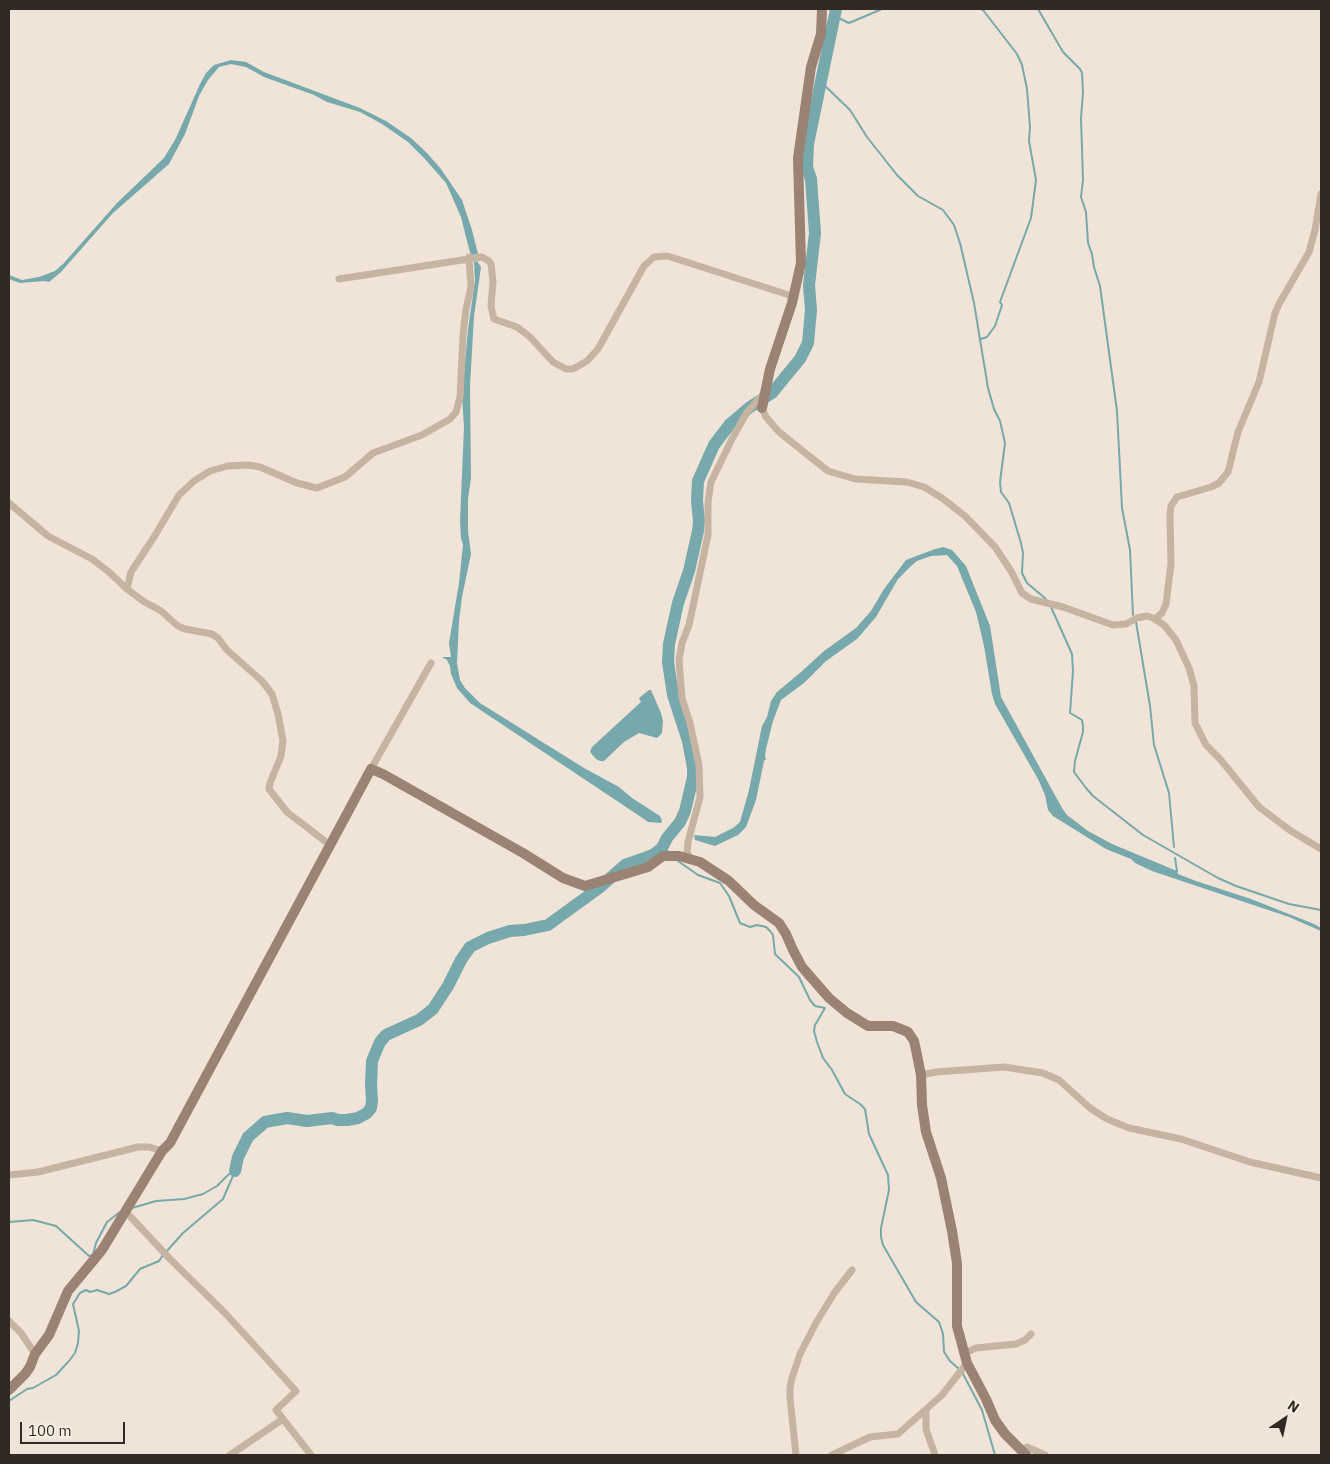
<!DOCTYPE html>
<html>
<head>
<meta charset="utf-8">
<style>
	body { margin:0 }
	#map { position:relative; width:1330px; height:1464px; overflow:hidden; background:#efe4d7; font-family:"IBM Plex Sans",sans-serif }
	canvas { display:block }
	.frame { position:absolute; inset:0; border:10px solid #322925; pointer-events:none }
	.north { position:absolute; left:1260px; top:1394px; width:50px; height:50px; -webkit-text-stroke:4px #f7eee2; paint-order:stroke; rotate:34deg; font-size:14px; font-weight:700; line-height:20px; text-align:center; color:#322925 }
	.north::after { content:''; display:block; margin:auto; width:18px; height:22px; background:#322925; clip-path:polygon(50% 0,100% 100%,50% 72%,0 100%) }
	.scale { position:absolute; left:20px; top:1422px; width:105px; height:22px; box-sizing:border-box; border:2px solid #322925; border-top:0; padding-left:6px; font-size:15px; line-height:18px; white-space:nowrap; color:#322925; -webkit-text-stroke:4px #f7eee2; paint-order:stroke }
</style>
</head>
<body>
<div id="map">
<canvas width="1330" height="1464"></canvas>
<div class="frame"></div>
<div class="north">N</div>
<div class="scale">100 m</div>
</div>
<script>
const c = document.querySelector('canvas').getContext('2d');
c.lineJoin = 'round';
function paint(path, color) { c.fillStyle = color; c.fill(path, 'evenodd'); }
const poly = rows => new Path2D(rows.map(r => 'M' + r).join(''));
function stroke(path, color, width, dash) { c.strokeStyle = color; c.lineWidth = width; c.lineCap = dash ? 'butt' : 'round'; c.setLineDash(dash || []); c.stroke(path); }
const water = poly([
	[231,60,246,62,264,72,360,108,386,121,411,138,427,153,441,169,462,200,472,230,478,254,471,255,469,249,461,217,446,183,425,159,408,142,382,124,360,112,327,102,314,95,264,77,246,67,231,64,219,67,208,80,199,96,185,134,169,164,113,213,61,272,49,282,44,281,20,283,9,279,9,275,22,280,39,277,55,271,63,264,117,203,164,158,176,138,200,84,206,73,214,65],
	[477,261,481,267,474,316,470,386,471,478,468,499,468,531,471,554,462,597,459,621,457,663,460,680,465,688,480,703,584,768,619,787,632,798,660,816,662,821,661,823,648,822,644,819,470,703,457,688,451,674,450,666,447,660,442,657,451,657,449,643,459,583,463,545,461,538,460,521,464,427,462,396,468,330,475,280,474,262],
	[943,547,952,550,966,566,990,626,1001,697,1062,808,1067,815,1088,831,1112,844,1177,871,1178,874,1196,881,1251,899,1314,924,1321,928,1321,931,1289,917,1152,871,1135,863,1131,859,1106,849,1053,816,1048,810,1045,795,1038,779,995,704,992,694,984,646,976,612,957,566,947,555,931,556,917,561,911,566,898,579,876,617,857,639,826,661,804,683,781,700,773,721,766,749,765,756,766,759,764,761,756,800,746,827,738,835,715,846,695,840,694,835,715,837,733,828,740,822,749,790,762,726,767,717,771,701,777,692,801,672,824,651,856,628,871,611,884,589,906,560,935,549],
	[649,690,651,690,661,713,663,721,662,733,657,738,639,733,624,742,604,761,600,761,596,759,590,752,592,747,641,702,639,698]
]);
const stream = poly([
	[980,9,983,10,1017,54,1022,65,1027,89,1030,127,1029,141,1036,180,1031,218,1000,302,1002,305,995,326,987,337,981,339],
	[1038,9,1063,52,1080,69,1082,73,1083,93,1081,118,1083,180,1081,197,1086,212,1088,243,1092,254,1094,267,1100,286,1117,411,1122,508,1130,550,1133,615],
	[834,16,849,23,882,9],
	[821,82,850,110,867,137,897,175,918,196,943,210,954,225,960,243,974,303,988,388,994,409,1000,421,1005,443,1000,482,1001,492,1009,503,1021,543,1023,553,1022,573,1027,583,1046,599],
	[1051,607,1072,654,1073,671,1070,713,1082,720,1083,726,1083,732,1075,761,1074,772,1086,788,1093,796,1143,835,1218,878,1236,886,1289,904,1321,910],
	[1136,622,1150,706,1154,745,1169,793,1174,847],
	[667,838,666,850,669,852],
	[1175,858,1177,871],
	[678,861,698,875,720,883,729,896,740,923,750,927,757,925,766,927,770,931,773,935,775,954,799,977,810,1000,815,1006,825,1008,815,1025,814,1031,817,1042,823,1058,832,1070,845,1094,860,1104,865,1109,869,1134,888,1175,889,1190,881,1228,881,1237,883,1245,916,1302,939,1322,943,1334,944,1352,950,1361,959,1369],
	[132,1208,156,1201,184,1199,203,1194,217,1186,228,1175,235,1171],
	[9,1222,33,1220,56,1226,89,1256,93,1255,96,1243,107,1222,120,1212],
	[166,1252,183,1233,223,1199,235,1171],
	[962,1372,982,1410,995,1455],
	[9,1401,27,1389,33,1388,56,1375,69,1361,75,1353,78,1343,79,1331,73,1304,80,1293,86,1290,90,1292,97,1290,109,1294,115,1292,126,1286,140,1269,159,1261,163,1255]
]);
const river = poly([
	[235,1171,238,1157,248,1137,265,1122,287,1118,307,1121,332,1118,338,1120,347,1120,358,1118,367,1113,371,1108,372,1100,371,1085,372,1061,380,1042,386,1035,419,1020,433,1009,448,986,461,960,470,947,488,938,510,931,524,930,548,925,599,888,625,865,653,855,662,848,667,838,680,822,685,811,693,777,693,768,688,741,673,695,668,662,669,644,678,603,689,571,698,531,699,521,697,501,698,481,714,445,730,424,750,407,772,393,800,359,808,343,811,310,809,285,815,233,811,179,807,167,808,144,836,9]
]);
const street = poly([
	[339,279,482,257,489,261,491,264,493,282,491,306,494,319,517,327,530,337,553,362,566,369,573,369,587,361,598,349,644,266,654,257,667,256,677,259,792,296],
	[762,408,766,417,779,432,828,471,855,479,907,482,924,487,942,498,965,516,995,547,1011,571,1022,593,1031,599,1063,607,1113,625,1126,624,1137,618,1147,616,1153,618,1164,625,1176,640,1189,668,1194,686,1195,723,1206,745,1220,759,1259,807,1291,831,1321,849],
	[9,503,48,536,92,559,109,572,127,589,143,601,161,611,178,626,185,629,212,634,218,638,227,650,262,681,272,694,278,714,283,741,281,756,270,783,269,789,287,812,330,845],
	[127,589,131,572,154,537,179,495,194,481,210,471,228,466,248,465,260,467,297,483,317,488,345,477,373,453,422,435,450,419,456,412,460,397,463,335,466,309,471,287,469,257],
	[1155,619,1162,613,1166,604,1171,564,1170,514,1171,506,1177,497,1211,487,1219,483,1228,472,1238,432,1259,382,1275,313,1279,304,1309,252,1315,230,1321,194],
	[371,769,431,663],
	[690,858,687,852,688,842,700,797,699,765,690,723,682,698,679,660,682,643,689,625,708,535,708,502,711,482,732,439,747,412,765,392],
	[921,1075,936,1072,1004,1067,1043,1073,1059,1080,1090,1108,1107,1119,1129,1128,1181,1139,1250,1162,1321,1178],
	[9,1175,38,1172,138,1147,149,1147,162,1151],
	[126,1212,170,1259,225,1313,296,1391,276,1410,311,1455],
	[9,1321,21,1333,35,1354],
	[965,1353,976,1348,1016,1344,1025,1340,1031,1334],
	[926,1411,926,1429,935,1455],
	[1022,1450,1027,1447,1045,1455],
	[230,1455,283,1419],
	[796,1455,790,1398,790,1388,792,1378,800,1354,816,1323,835,1292,852,1270],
	[832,1455,870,1437,898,1434,942,1395,967,1363]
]);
const secondary = poly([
	[762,408,770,369,792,303,801,263,798,158,811,67,821,34,822,9],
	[9,1390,25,1374,30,1367,35,1354,49,1335,68,1291,102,1250,162,1151,170,1143,371,769,383,774,523,853,563,878,585,886,648,867,663,856,679,856,700,862,729,881,754,905,779,923,786,934,793,950,802,967,829,998,847,1013,868,1026,893,1026,908,1032,914,1041,916,1050,921,1075,922,1105,926,1132,941,1178,952,1231,957,1263,957,1326,967,1363,986,1399,995,1420,1005,1434,1026,1455]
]);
paint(water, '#77a8ab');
stroke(stream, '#77a8ab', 2);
stroke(river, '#77a8ab', 12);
stroke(street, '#c6b4a3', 7);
stroke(secondary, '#9a8375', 10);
</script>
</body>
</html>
